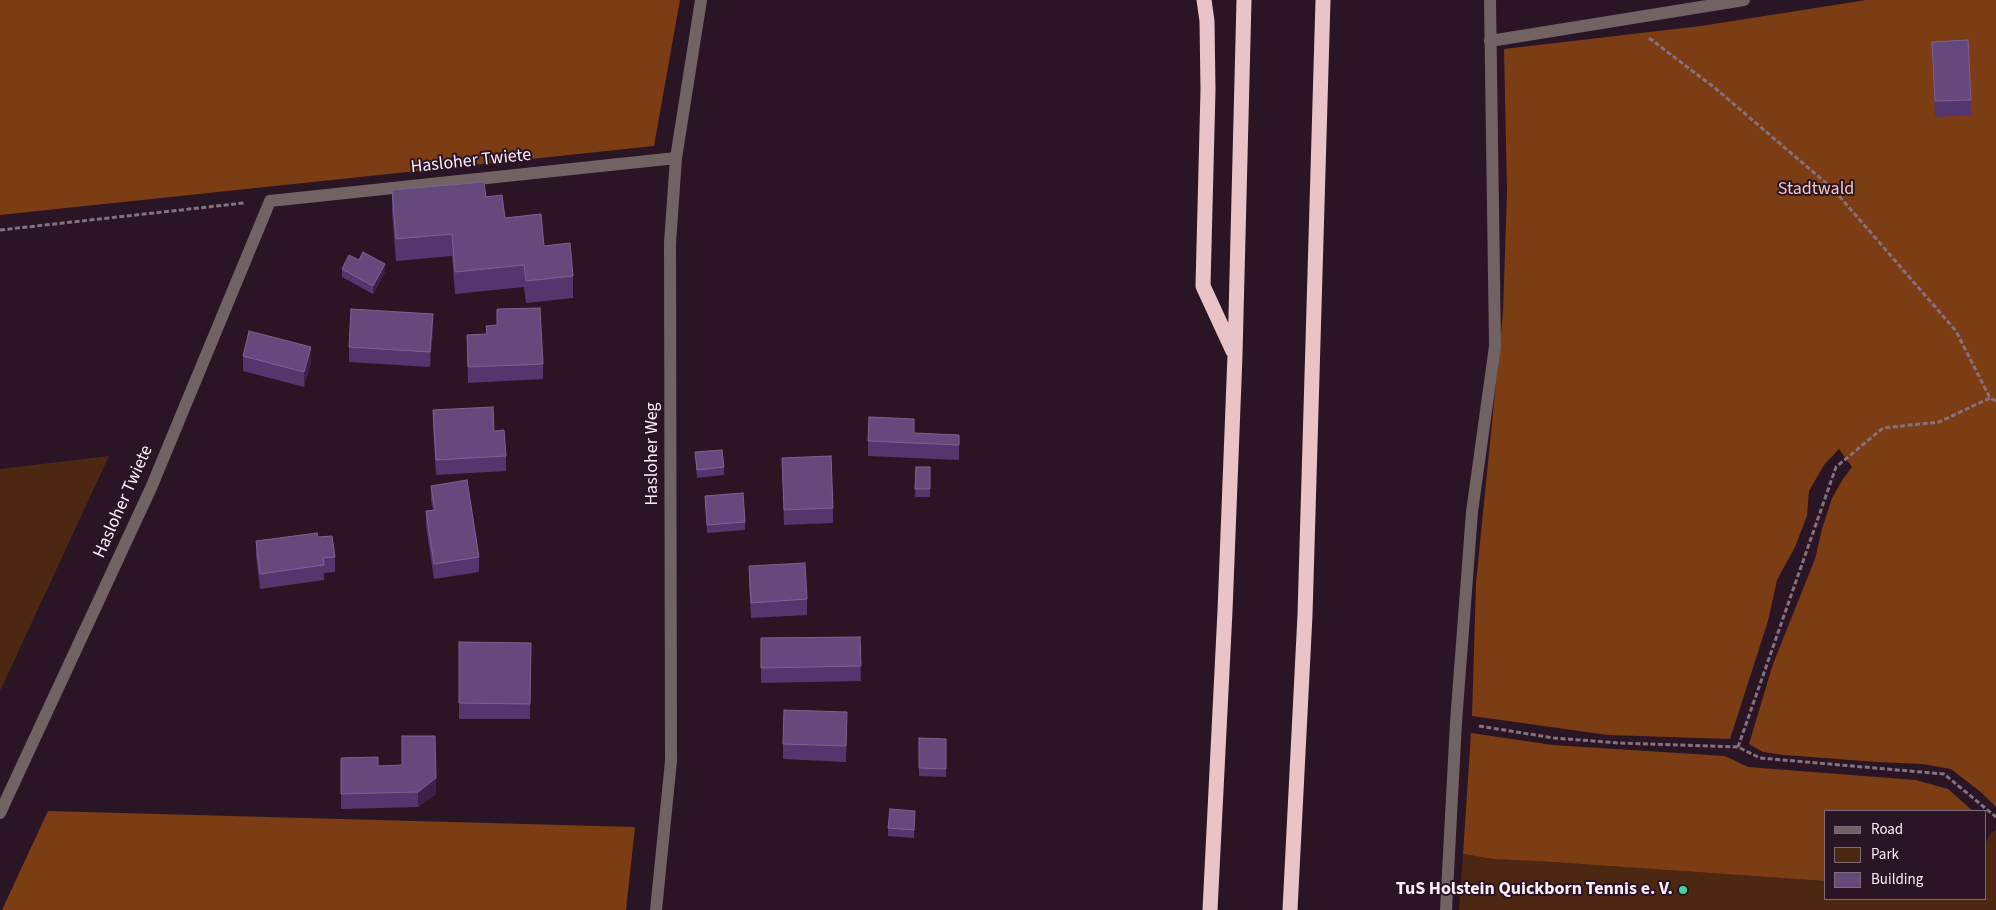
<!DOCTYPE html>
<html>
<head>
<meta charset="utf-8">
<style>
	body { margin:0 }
	#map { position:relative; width:1996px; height:910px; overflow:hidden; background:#2a1524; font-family:"Source Sans 3",sans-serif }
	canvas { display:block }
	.legend { position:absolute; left:1824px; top:810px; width:162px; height:90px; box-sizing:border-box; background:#2a1524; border:1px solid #7e6b78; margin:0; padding:6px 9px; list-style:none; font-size:15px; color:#fcecf6 }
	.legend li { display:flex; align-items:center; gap:10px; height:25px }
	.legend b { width:25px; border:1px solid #7e6b78 }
</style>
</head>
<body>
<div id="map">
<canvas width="1996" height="910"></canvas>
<ul class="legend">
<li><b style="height:6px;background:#716263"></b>Road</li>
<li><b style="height:14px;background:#4c2813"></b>Park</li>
<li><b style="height:14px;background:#64497c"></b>Building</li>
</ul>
</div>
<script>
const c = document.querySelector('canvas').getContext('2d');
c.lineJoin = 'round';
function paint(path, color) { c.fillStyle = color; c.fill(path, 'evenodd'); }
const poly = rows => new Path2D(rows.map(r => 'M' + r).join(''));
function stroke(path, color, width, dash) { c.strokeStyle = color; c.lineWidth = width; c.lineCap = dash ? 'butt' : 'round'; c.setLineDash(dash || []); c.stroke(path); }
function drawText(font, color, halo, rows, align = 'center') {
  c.font = font + ' "Source Sans 3",sans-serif'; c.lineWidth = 4; c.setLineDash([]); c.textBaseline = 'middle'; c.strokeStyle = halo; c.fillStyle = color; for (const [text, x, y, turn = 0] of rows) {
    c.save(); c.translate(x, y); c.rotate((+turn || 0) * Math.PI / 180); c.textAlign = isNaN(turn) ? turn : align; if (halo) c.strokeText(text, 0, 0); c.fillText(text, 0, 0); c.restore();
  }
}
const green = poly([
	[109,456,0,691,0,469],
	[1996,830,1996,910,1459,910,1463,854,1493,859,1552,862,1825,881,1825,899,1985,899,1985,844,1991,833]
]);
const forest = poly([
	[0,0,680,0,654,146,0,215],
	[1866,0,1996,0,1996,807,1982,793,1951,769,1922,764,1877,762,1784,755,1763,752,1749,744,1773,664,1815,559,1822,529,1832,498,1843,479,1852,467,1839,449,1824,465,1809,491,1807,516,1795,547,1777,580,1768,621,1730,739,1608,735,1472,716,1476,583,1503,312,1507,192,1504,49,1701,26],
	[1471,733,1553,745,1725,756,1748,767,1916,780,1948,789,1973,811,1825,811,1825,881,1552,862,1493,859,1463,854],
	[48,811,635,827,626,910,2,910]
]);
const path = poly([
	[1649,38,1715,88,1833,189,1956,331,1990,398,1996,401],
	[0,230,244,203],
	[1479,726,1554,738,1619,743,1738,747,1760,758,1944,774,1996,817],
	[1738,747,1836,467,1883,428,1939,422,1990,398]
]);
const lane = poly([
	[1446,910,1456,722,1472,512,1495,346,1490,0]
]);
const street = poly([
	[1490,41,1744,0],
	[0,813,151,488,270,201,676,158],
	[656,910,671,761,670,243,676,158,701,0]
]);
const highway = poly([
	[1204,0,1207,21,1208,90,1203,286,1233,351],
	[1210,910,1225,611,1235,355,1244,0],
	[1290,910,1305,615,1323,0]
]);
const wall = poly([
	[1932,42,1971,100,1971,115,1935,117],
	[392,190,486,197,505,218,544,246,573,276,573,298,526,303,524,287,455,294,452,256,396,261,392,212],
	[359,260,385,272,373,294,342,277,342,269],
	[497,309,543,364,543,379,468,383,467,335,486,334,486,326,497,325],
	[433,329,430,367,349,362,349,347],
	[243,356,311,362,304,387,243,371],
	[433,410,494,431,506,456,506,471,436,475,433,426],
	[914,433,959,435,959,460,868,456,868,441],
	[695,452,724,467,724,475,697,478],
	[782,458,833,508,833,523,784,525],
	[916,467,930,467,930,497,915,497],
	[431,486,479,557,479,572,434,579,426,526,426,511,433,510,431,501],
	[705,496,745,522,745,530,707,533],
	[318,537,335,557,335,572,324,573,324,580,260,589,256,556,256,541],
	[749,566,807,599,807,615,751,618,749,581],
	[860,637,861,681,761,683,761,638],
	[459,642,531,643,530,719,459,719],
	[847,727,846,762,783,759,783,744],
	[919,738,946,739,946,777,919,776],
	[341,758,378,766,436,794,418,807,341,809],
	[915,819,914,838,888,836,888,828]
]);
const shadedWall = poly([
	[385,264,385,272,373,294,373,286],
	[433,314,433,329,430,367,430,352],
	[311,347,311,362,304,387,304,372],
	[436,778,436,794,418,807,418,792]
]);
const building = poly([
	[1968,40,1971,100,1935,101,1932,42,1968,40],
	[484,182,486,197,502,195,505,218,541,214,544,246,570,243,573,276,526,281,524,265,455,272,452,234,396,239,392,190,484,182],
	[363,252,385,264,373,286,342,269,349,255,359,260,363,252],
	[540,308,543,364,468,367,467,335,487,334,486,326,497,325,497,309,540,308],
	[351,309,433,314,430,352,349,347,351,309],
	[249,331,311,347,304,372,243,356,249,331],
	[493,407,494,431,504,430,506,456,436,460,433,410,493,407],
	[869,417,914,419,914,433,959,435,959,445,868,441,869,417],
	[722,450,724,467,697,470,695,452,722,450],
	[831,456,833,508,784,510,782,458,831,456],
	[916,467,930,467,930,489,915,489,916,467],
	[467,480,479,557,434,564,426,511,435,510,431,486,467,480],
	[743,493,745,522,707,525,705,496,743,493],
	[317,533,318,537,332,536,335,557,323,558,324,565,260,574,256,541,317,533],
	[805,563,807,599,751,603,749,566,805,563],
	[860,637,861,666,761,668,761,638,860,637],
	[459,642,531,643,530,704,459,703,459,642],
	[784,710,847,712,846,746,783,744,784,710],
	[402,736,435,736,436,778,418,792,341,794,341,758,378,757,378,766,402,765,402,736],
	[919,738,946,739,946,769,919,768,919,738],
	[890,809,915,811,914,830,888,828,890,809]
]);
const markers = [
	[1683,890,5,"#43d4a0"]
];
const streetNames = [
	["Hasloher Twiete",471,162,-6],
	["Hasloher Weg",653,454,-90],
	["Hasloher Twiete",124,502,-66]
];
const parkNames = [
	["Stadtwald",1816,190]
];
const poiNames = [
	["TuS Holstein Quickborn Tennis e. V.",1673,890]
];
paint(green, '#4c2813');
paint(forest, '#7c3c14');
stroke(path, '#84717e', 3, [5, 2.5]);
stroke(lane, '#716263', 12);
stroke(street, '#716263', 12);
stroke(highway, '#e9c3c5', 15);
paint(wall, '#52366d');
paint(shadedWall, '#3a204a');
paint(building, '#64497c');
stroke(building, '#7c638f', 1);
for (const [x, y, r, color] of markers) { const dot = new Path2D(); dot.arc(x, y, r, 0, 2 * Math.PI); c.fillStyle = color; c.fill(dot); stroke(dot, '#2a1524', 2); }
drawText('18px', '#fcecf6', '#2a1524', streetNames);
drawText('18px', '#f4ccb8', '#2a1524', parkNames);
drawText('bold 18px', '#fcecf6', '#2a1524', poiNames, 'right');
</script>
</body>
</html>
